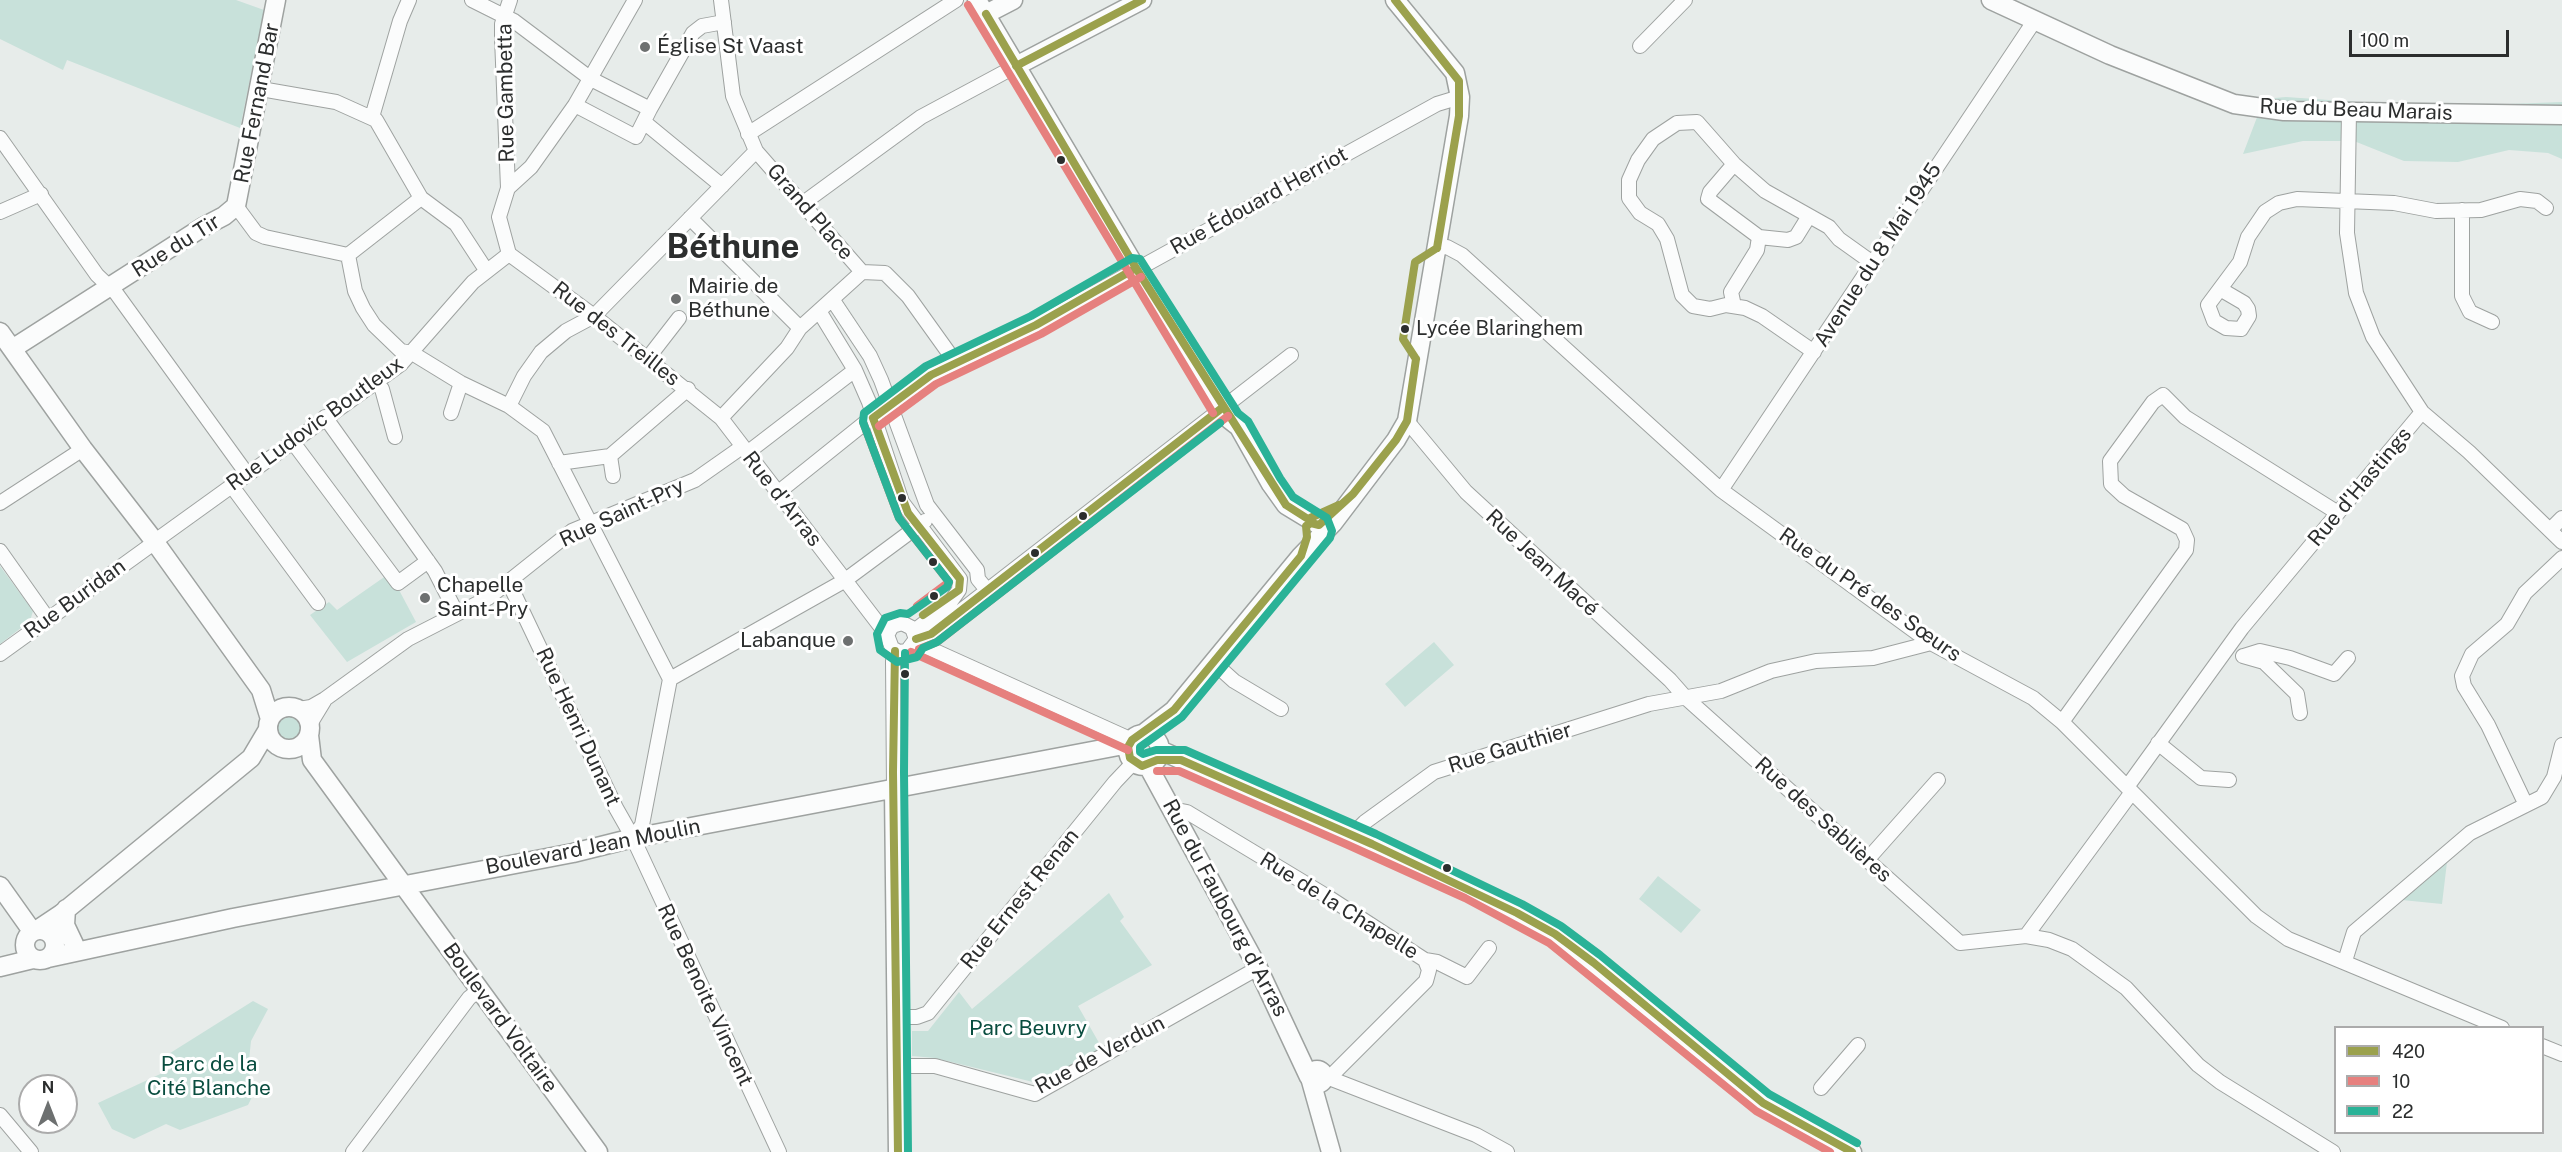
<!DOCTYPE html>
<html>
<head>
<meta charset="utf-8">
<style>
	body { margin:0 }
	#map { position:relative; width:2562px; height:1152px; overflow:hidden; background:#e7ecea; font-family:"Public Sans",sans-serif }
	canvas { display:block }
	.legend { position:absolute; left:2334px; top:1026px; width:210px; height:108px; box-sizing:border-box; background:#fff; border:2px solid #ababab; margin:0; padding:8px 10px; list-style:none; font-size:18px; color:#2c2e2e }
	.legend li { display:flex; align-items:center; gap:12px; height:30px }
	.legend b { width:30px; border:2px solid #ababab }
	.north { position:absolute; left:18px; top:1074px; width:60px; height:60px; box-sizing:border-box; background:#fff; border:2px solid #ababab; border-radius:50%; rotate:0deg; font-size:16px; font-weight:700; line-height:24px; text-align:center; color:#2c2e2e }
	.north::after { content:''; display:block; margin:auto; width:21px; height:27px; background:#6d7070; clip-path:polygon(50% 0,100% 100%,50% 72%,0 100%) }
	.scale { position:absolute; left:2349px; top:30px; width:160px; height:27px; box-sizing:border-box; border:3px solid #2c2e2e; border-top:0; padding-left:8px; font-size:18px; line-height:21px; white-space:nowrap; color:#2c2e2e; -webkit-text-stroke:4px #fff; paint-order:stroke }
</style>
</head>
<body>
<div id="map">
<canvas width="2562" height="1152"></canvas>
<ul class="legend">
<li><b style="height:8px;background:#9ba14d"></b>420</li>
<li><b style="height:8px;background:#e6807e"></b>10</li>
<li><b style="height:8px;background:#2ab297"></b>22</li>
</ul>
<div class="north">N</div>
<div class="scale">100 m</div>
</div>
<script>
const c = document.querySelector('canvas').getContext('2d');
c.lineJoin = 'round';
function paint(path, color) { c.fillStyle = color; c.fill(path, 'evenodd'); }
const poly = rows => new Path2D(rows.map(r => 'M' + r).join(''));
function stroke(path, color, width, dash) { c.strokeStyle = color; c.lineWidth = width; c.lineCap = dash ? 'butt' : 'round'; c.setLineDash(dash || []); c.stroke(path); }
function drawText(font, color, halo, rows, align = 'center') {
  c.font = font + ' "Public Sans",sans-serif'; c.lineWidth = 6; c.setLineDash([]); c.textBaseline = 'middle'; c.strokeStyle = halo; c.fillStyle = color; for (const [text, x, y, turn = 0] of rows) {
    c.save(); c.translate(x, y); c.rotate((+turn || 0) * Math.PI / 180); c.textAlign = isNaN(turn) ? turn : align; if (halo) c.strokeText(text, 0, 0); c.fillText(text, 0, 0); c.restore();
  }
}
const green = poly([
	[0,0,236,0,264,10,240,128,67,60,63,70,0,39],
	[2286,97,2357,102,2482,105,2562,102,2562,159,2548,153,2509,150,2458,162,2404,161,2354,141,2303,141,2243,154,2264,99],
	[0,566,33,611,30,621,0,644],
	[390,573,416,622,347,662,310,615,329,602,337,610],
	[1434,642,1454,665,1405,707,1385,684],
	[293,713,301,719,303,734,292,743,282,742,274,735,273,725,282,714],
	[2447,862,2442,904,2402,900],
	[1658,876,1701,910,1681,933,1639,899],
	[1109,893,1124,917,1120,921,1152,965,1078,1006,1102,1048,1046,1081,1033,1082,935,1058,912,1056,912,1031,928,1031,959,992,972,1009],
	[253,1001,268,1009,251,1041,248,1070,255,1091,248,1105,180,1130,166,1124,134,1139,112,1129,98,1103,171,1069,167,1055]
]);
const street = poly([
	[472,0,514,21,591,79,650,109,636,137,575,105],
	[1640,46,1685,0],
	[261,89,336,102,376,120,421,198,456,224,486,270],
	[650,109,693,33,702,26,724,22],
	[372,117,400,21,409,0],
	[644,122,722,186],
	[748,134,956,0],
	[0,138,97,275,116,293,247,474],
	[1734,164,1710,192,1708,199,1759,237,1757,250,1731,292,1734,306],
	[508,188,531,167,575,105,635,0],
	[802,204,921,117,1016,66],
	[236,206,256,233,265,237,348,255],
	[2462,210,2462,296,2470,312,2492,322],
	[0,212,41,194],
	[690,218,800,328,862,272,756,151,733,96,721,0],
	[1759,237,1788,240,1796,237,1809,216],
	[1437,248,1447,247,1462,255,1721,490,1931,643,2033,698,2062,722,2256,916,2288,939,2502,1028],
	[509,254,594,316,721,418,887,635,892,648,899,652,907,651,916,639,912,628,902,623,892,626,887,635],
	[509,254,499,217,508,188,502,38,502,24,510,0],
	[348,255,355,291,363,308,374,325,401,351,412,353,461,383,509,406,543,431,670,679],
	[348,255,421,198],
	[862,272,885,273,908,296,956,363],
	[2220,289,2244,303,2248,309,2249,316,2241,329,2226,328,2214,321,2208,305,2240,262,2248,237,2265,212,2279,203,2297,199,2394,203,2436,211,2481,210,2520,199,2537,201,2546,208],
	[832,299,870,356,881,380,927,505,977,570,978,579,987,590],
	[819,311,855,370,869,402,902,502,960,579,959,590,949,604,914,631],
	[1814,352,1762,316,1745,308,1726,305,1710,309,1693,306,1682,295,1667,239,1658,224,1640,213,1629,198,1629,180,1638,160,1653,139,1677,123,1697,122,1734,164,1765,191,1829,227,1839,239,1874,264],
	[648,358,679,318],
	[376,383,382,389,395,437],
	[509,406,524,376,541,352,566,331,594,316,756,151],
	[2422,412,2469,452,2562,542],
	[451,413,461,383],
	[325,417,435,571,457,614],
	[721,418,787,348,800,328],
	[1407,421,1466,492,1670,680,1685,697,1960,943,2026,936,2049,940,2072,949,2126,988,2198,1065,2220,1082,2333,1152],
	[292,441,398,583,428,561],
	[747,453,855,370],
	[610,456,613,476],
	[559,463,610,456,688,389],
	[231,485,318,603],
	[1721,490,2035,20],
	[780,491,866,422,931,375,1036,325,1437,104,1460,97],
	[0,503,83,449],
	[2551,529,2562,518],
	[158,539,401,364,473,282,509,254],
	[0,551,48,619],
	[509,583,616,808,633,838,779,1152],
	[916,639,931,634,1291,355],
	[915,642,1132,740],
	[0,654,151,545],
	[2243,656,2264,662,2297,694,2300,713],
	[2244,656,2260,651,2290,658,2334,674,2348,658],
	[1213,662,1234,681,1281,709],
	[670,679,844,581,925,521],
	[299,709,311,707,325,699,408,639,488,598,572,531,695,480,742,447],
	[2062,722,2186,550,2187,540,2182,529,2124,496,2111,484,2110,461,2153,402,2163,395,2185,417,2338,513],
	[310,724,324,701],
	[2158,743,2201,778,2229,780],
	[2127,787,2242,628,2422,412,2373,337,2356,293,2347,233,2349,112],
	[894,789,893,661,895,651],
	[2526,805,2488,725,2464,686,2462,676,2472,654,2507,624,2525,593,2562,558],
	[1172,809,1187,812,1328,897,1425,960,1429,970,1426,981,1329,1078,1324,1077],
	[1352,835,1365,822,1434,772,1649,704,1721,691,1771,671,1816,661,1873,658,1931,643],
	[633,838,642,825,670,679],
	[1867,860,1938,780],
	[2026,936,2132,792],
	[1425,960,1437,962,1467,977,1489,948],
	[2345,961,2354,932,2470,833,2542,797,2554,777,2562,745],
	[897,1017,917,1017,928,1013,1115,782,1134,762],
	[2542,1046,2562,1054],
	[897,1066,935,1066,1035,1094,1258,968],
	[1329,1078,1476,1135,1507,1152],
	[1821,1088,1858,1045],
	[0,1115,31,1152],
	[353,1152,469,998,479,990]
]);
const secondary = poly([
	[977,0,1136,268,1230,420,1239,427,1271,484,1286,505,1319,525],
	[1991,0,2110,55,2234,104,2284,111,2562,115],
	[986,14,1013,0],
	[1016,66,1142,0],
	[0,332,83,449,152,538],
	[12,349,203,227,224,216,236,206,276,0],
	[157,545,261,690,270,719],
	'268 728a21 21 0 1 1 42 0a21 21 0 1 1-42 0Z',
	[1143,734,1174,710,1301,556,1333,523,1396,440,1407,421,1459,116,1460,97,1455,73,1395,0],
	'1128 750a16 16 0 1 1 32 0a16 16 0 1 1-32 0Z',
	[309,735,312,760,598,1152],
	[1160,750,1470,889,1555,934,1763,1103,1852,1152],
	[1148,766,1258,968,1309,1077],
	[894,789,898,1152],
	[0,886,32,931],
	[66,909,65,925,74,944],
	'25 945a15 15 0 1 1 30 0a15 15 0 1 1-30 0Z',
	[37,930,61,914,251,758,267,731],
	[48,958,233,918,573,853,633,838,1129,744],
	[0,967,33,959],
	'1310 1077a7 7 0 1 1 14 0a7 7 0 1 1-14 0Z',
	[1311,1081,1331,1152]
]);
const bus1 = poly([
	[1395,0,1459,81,1459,116,1437,248],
	[986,14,1136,268,1286,505,1308,519,1339,505],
	[1016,66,1142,0],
	[1416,359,1407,421,1396,440,1353,494,1319,525,1311,523,1306,526,1307,537,1301,556,1174,710,1132,740,1128,747,1130,758,1142,766,1157,760,1181,760,1372,844,1517,913,1555,934,1594,963,1763,1103,1852,1152],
	[1416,359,1403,339,1415,262,1437,248],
	[873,418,931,375,1036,325,1136,268],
	[873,418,908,513,960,579,959,590,923,615],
	[916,639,931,634,1222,408],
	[895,651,893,772,898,1152]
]);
const bus2 = poly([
	[968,5,1213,413],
	[863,422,899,518,949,582,917,606],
	[879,426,936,384,1041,334,1141,277],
	[919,649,937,642,1228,416],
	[911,652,1128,750],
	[1157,771,1179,771,1348,845,1465,898,1549,943,1756,1111,1830,1152]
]);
const bus3 = poly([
	[1220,423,937,642,923,648,917,657,897,662,880,650,877,634,885,618,900,613,908,614,947,587,949,582,899,518,863,422,864,413,926,366,1031,316,1132,258,1140,259,1238,413,1248,421,1280,478,1293,497,1327,518,1332,531,1330,538,1182,717,1140,747,1140,752,1143,754,1156,750,1185,750,1376,834,1522,904,1561,926,1600,955,1769,1094,1857,1143],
	[905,653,904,772,908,1152]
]);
const markers = [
	[645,47,6,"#6d7070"],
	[1061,160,5,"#2c2e2e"],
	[676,299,6,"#6d7070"],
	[1405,329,5,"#2c2e2e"],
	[902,498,5,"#2c2e2e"],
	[1083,516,5,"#2c2e2e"],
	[1035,553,5,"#2c2e2e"],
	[933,562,5,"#2c2e2e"],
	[934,596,5,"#2c2e2e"],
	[425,598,6,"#6d7070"],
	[848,641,6,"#6d7070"],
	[905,674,5,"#2c2e2e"],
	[1447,868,5,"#2c2e2e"]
];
const busNames = [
	["Lycée Blaringhem",1416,329]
];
const poiNames = [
	["Église St Vaast",657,47],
	["Mairie de",688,287],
	["Béthune",688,311],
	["Chapelle",437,586],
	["Saint-Pry",437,610],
	["Labanque",836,641,"right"]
];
const streetNames = [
	["Rue Gambetta",506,93,-91],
	["Rue Fernand Bar",257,103,-79],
	["Rue du Beau Marais",2356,110,2],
	["Rue Édouard Herriot",1259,201,-29],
	["Grand Place",810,212,49],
	["Rue du Tir",176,246,-32],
	["Avenue du 8 Mai 1945",1878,255,-57],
	["Rue des Treilles",616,334,38],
	["Rue Ludovic Boutleux",315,424,-36],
	["Rue d'Hastings",2360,487,-50],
	["Rue d'Arras",782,499,52],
	["Rue Saint-Pry",622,513,-25],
	["Rue Jean Macé",1542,563,43],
	["Rue du Pré des Sœurs",1870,595,35],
	["Rue Buridan",75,599,-36],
	["Rue Henri Dunant",578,727,65],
	["Rue Gauthier",1510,748,-17],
	["Rue des Sablières",1823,820,42],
	["Boulevard Jean Moulin",593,847,-11],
	["Rue Ernest Renan",1020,899,-51],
	["Rue de la Chapelle",1339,906,32],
	["Rue du Faubourg d'Arras",1225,908,62],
	["Rue Benoite Vincent",705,995,65],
	["Boulevard Voltaire",500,1018,54],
	["Rue de Verdun",1100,1055,-28]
];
const parkNames = [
	["Parc Beuvry",1028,1029],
	["Parc de la",209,1065],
	["Cité Blanche",209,1089]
];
const townNames = [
	["Béthune",733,248]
];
paint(green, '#c8e1da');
stroke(street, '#9ea2a0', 16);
stroke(secondary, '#9ea2a0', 21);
stroke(street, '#fbfcfc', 14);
stroke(secondary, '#fbfcfc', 18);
stroke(bus1, '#9ba14d', 8);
stroke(bus2, '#e6807e', 8);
stroke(bus3, '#2ab297', 8);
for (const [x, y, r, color] of markers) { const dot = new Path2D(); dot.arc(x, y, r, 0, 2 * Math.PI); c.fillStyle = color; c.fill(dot); stroke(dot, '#fff', 2); }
drawText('20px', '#2c2e2e', '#fff', busNames, 'left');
drawText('21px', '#2c2e2e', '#fff', poiNames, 'left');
drawText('21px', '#2c2e2e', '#fff', streetNames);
drawText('21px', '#094d3f', '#fff', parkNames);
drawText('bold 33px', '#2c2e2e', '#fff', townNames);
</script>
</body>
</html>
